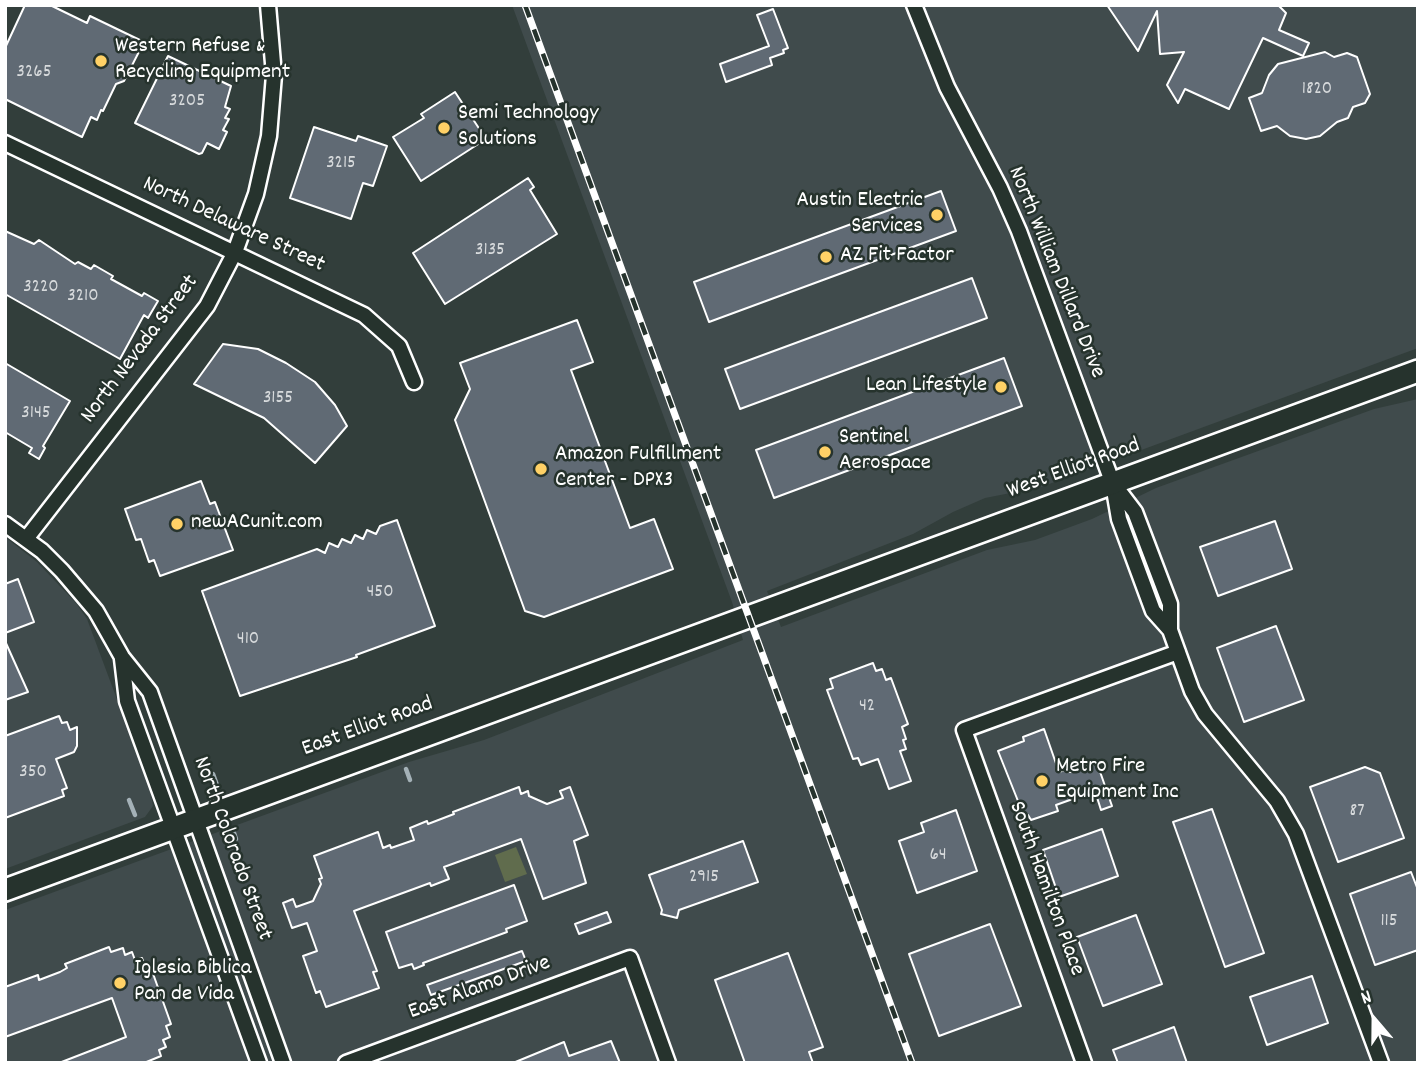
<!DOCTYPE html>
<html>
<head>
<meta charset="utf-8">
<style>
	body { margin:0 }
	#map { position:relative; width:1423px; height:1068px; overflow:hidden; background:#323e3b; font-family:Dekko,sans-serif }
	canvas { display:block }
	.frame { position:absolute; inset:0; border:7px solid #fff; pointer-events:none }
	.north { position:absolute; left:1339px; top:984px; width:70px; height:70px; -webkit-text-stroke:5px #26332d; paint-order:stroke; rotate:340deg; font-size:19px; font-weight:700; line-height:28px; text-align:center; color:#fff }
	.north::after { content:''; display:block; margin:auto; width:24px; height:32px; background:#fff; clip-path:polygon(50% 0,100% 100%,50% 72%,0 100%) }
</style>
</head>
<body>
<div id="map">
<canvas width="1423" height="1068"></canvas>
<div class="frame"></div>
<div class="north">N</div>
</div>
<script>
const c = document.querySelector('canvas').getContext('2d');
c.lineJoin = 'round';
function paint(path, color) { c.fillStyle = color; c.fill(path, 'evenodd'); }
const poly = rows => new Path2D(rows.map(r => 'M' + r).join(''));
function stroke(path, color, width, dash) { c.strokeStyle = color; c.lineWidth = width; c.lineCap = dash ? 'butt' : 'round'; c.setLineDash(dash || []); c.stroke(path); }
function drawText(font, color, halo, rows, align = 'center') {
  c.font = font + ' Dekko,sans-serif'; c.lineWidth = 5; c.setLineDash([]); c.textBaseline = 'middle'; c.strokeStyle = halo; c.fillStyle = color; for (const [text, x, y, turn = 0] of rows) {
    c.save(); c.translate(x, y); c.rotate((+turn || 0) * Math.PI / 180); c.textAlign = isNaN(turn) ? turn : align; if (halo) c.strokeText(text, 0, 0); c.fillText(text, 0, 0); c.restore();
  }
}
const built = poly([
	[512,5,1418,5,1418,348,1041,487,985,498,953,512,913,534,767,591,781,627,987,550,1035,540,1092,519,1156,488,1374,409,1418,399,1418,1063,5,1063,5,910,409,762,484,740,743,640,732,602],
	[5,537,37,562,76,603,87,619,150,788,153,806,145,817,5,869]
]);
const green = poly([
	[516,847,527,874,505,882,495,855]
]);
const stream = poly([
	[406,769,410,780],
	[213,774,217,785],
	[129,800,135,815],
	[234,833,236,839]
]);
const building = poly([
	[25,5,50,5,87,23,90,16,144,42,124,81,116,84,103,111,101,110,97,120,91,117,82,137,5,99,5,48,25,5],
	[1107,5,1278,5,1286,13,1279,30,1309,43,1303,56,1263,38,1229,109,1185,89,1178,103,1167,85,1184,52,1160,54,1157,11,1138,51,1107,5],
	[773,9,788,48,783,50,784,53,770,58,772,65,726,82,720,64,769,46,757,15,773,9],
	[1325,52,1334,57,1347,53,1357,57,1370,94,1365,103,1353,107,1348,118,1337,122,1320,136,1306,139,1290,136,1277,126,1261,131,1249,98,1262,93,1269,75,1278,64,1325,52],
	[168,56,231,86,225,107,230,109,225,118,229,119,223,130,227,132,219,149,207,143,202,153,199,154,135,123,168,56],
	[455,92,486,139,421,181,393,137,424,118,421,114,455,92],
	[314,127,356,141,358,136,387,146,373,186,363,183,351,219,290,198,314,127],
	[528,178,534,187,530,190,557,234,445,304,413,253,528,178],
	[941,191,956,231,709,322,694,282,941,191],
	[5,231,34,244,39,240,75,264,78,262,91,269,94,265,113,276,111,279,142,296,144,293,158,301,148,318,144,315,120,359,5,294,5,231],
	[972,278,987,318,740,409,725,369,972,278],
	[577,320,593,362,571,370,630,528,654,519,673,569,544,617,525,611,455,420,470,389,460,363,577,320],
	[223,344,258,349,286,363,315,382,335,405,347,426,315,463,264,418,194,384,223,344],
	[1004,358,1022,406,774,498,756,450,1004,358],
	[5,363,70,401,43,446,45,448,39,459,29,453,32,448,5,432,5,363],
	[201,481,210,504,215,502,233,550,160,576,154,560,149,562,141,539,136,540,125,509,201,481],
	[397,520,435,626,356,655,357,657,240,696,202,591,317,549,325,553,329,543,338,547,342,539,351,543,355,535,363,539,367,530,376,534,380,526,397,520],
	[1275,521,1292,569,1218,596,1200,547,1275,521],
	[18,579,34,622,5,633,5,584,18,579],
	[1276,626,1304,700,1244,722,1217,648,1276,626],
	[5,641,28,692,5,700,5,641],
	[873,663,876,671,882,669,886,680,891,678,908,724,902,727,906,739,903,740,906,749,900,751,911,781,889,789,878,759,861,765,858,758,853,759,827,690,833,688,830,679,873,663],
	[59,716,62,723,67,722,70,730,77,727,77,746,74,752,56,759,67,788,62,790,64,796,5,818,5,736,59,716],
	[1044,729,1059,772,1067,769,1068,772,1071,772,1097,763,1112,806,1101,810,1095,791,1056,805,1058,811,1031,820,1028,815,1024,816,998,751,1024,741,1023,737,1044,729],
	[1365,767,1380,773,1404,838,1338,862,1310,787,1365,767],
	[519,787,521,794,528,791,529,796,547,804,563,798,560,791,570,787,588,835,574,841,586,883,543,899,521,839,444,867,449,879,431,886,430,883,354,911,377,971,373,972,379,988,326,1007,320,991,316,993,303,956,317,951,307,923,292,928,283,903,293,899,296,907,313,901,321,884,319,879,322,878,314,856,378,832,383,848,390,845,391,848,414,840,410,828,427,821,428,824,454,814,453,812,519,787],
	[1212,809,1264,953,1225,967,1173,822,1212,809],
	[956,810,977,871,917,893,899,841,924,832,921,823,956,810],
	[1102,829,1118,876,1059,897,1043,850,1102,829],
	[743,841,758,882,679,910,677,918,661,914,662,910,649,875,743,841],
	[1411,872,1418,890,1418,950,1375,965,1350,894,1411,872],
	[514,885,527,921,506,929,507,932,423,963,424,965,414,969,412,964,399,968,386,932,514,885],
	[607,912,611,922,579,934,575,924,607,912],
	[1136,915,1162,984,1103,1006,1077,937,1136,915],
	[990,924,1021,1006,939,1036,909,954,990,924],
	[109,947,111,952,123,948,125,955,132,952,135,960,142,958,146,969,151,968,171,1024,166,1026,170,1037,163,1040,166,1047,159,1050,161,1056,144,1063,59,1063,126,1037,112,998,5,1037,5,987,38,975,39,980,60,972,67,968,65,964,109,947],
	[522,951,526,961,431,995,427,985,522,951],
	[788,953,823,1047,809,1052,813,1063,745,1063,715,980,788,953],
	[1312,976,1328,1023,1267,1045,1250,997,1312,976],
	[1174,1027,1187,1063,1118,1063,1113,1050,1174,1027],
	[611,1041,620,1063,513,1063,564,1042,569,1056,611,1041]
]);
const street = poly([
	[914,5,947,87,1000,188,1019,231,1113,484,1119,519,1153,611,1170,630],
	[5,143,364,315,399,346,414,382],
	[1116,487,1135,512,1170,604,1170,630,1192,691,1205,714,1277,801,1296,834,1381,1063],
	[5,524,42,551,62,571,96,611,122,657,150,692,283,1063],
	[26,539,207,306,235,252,256,194,269,136,274,75,268,5],
	[122,659,127,701,259,1063],
	[346,1063,630,958,668,1063],
	[1084,1063,964,730,1178,652]
]);
const secondary = poly([
	[5,890,1418,371]
]);
const rail = poly([
	[525,5,912,1063]
]);
const markers = [
	[101,61,7,"#ffd166"],
	[444,128,7,"#ffd166"],
	[937,215,7,"#ffd166"],
	[826,257,7,"#ffd166"],
	[1001,387,7,"#ffd166"],
	[825,452,7,"#ffd166"],
	[541,469,7,"#ffd166"],
	[177,524,7,"#ffd166"],
	[1042,781,7,"#ffd166"],
	[120,983,7,"#ffd166"]
];
const numberNames = [
	["3265",34,73],
	["1820",1317,90],
	["3205",187,102],
	["3215",341,164],
	["3135",490,251],
	["3220",41,288],
	["3210",83,297],
	["3155",278,399],
	["3145",36,414],
	["450",380,593],
	["410",248,640],
	["42",867,707],
	["350",33,773],
	["87",1357,812],
	["64",938,856],
	["2915",704,878],
	["115",1389,922]
];
const poiNames = [
	["Western Refuse &",115,48],
	["Recycling Equipment",115,74],
	["Semi Technology",458,115],
	["Solutions",458,141],
	["Austin Electric",923,202,"right"],
	["Services",923,228,"right"],
	["AZ Fit Factor",840,257],
	["Lean Lifestyle",987,387,"right"],
	["Sentinel",839,439],
	["Aerospace",839,465],
	["Amazon Fulfillment",555,456],
	["Center - DPX3",555,482],
	["newACunit.com",191,524],
	["Metro Fire",1056,768],
	["Equipment Inc",1056,794],
	["Iglesia Biblica",134,970],
	["Pan de Vida",134,996]
];
const streetNames = [
	["North Delaware Street",233,226,25],
	["North William Dillard Drive",1055,273,68],
	["North Nevada Street",141,350,-53],
	["West Elliot Road",1074,470,-20],
	["East Elliot Road",368,728,-20],
	["North Colorado Street",231,849,70],
	["South Hamilton Place",1045,889,70],
	["East Alamo Drive",480,989,-20]
];
paint(built, '#404b4c');
paint(green, '#606c4d');
stroke(stream, '#a4b1b7', 4.5);
paint(building, '#606a74');
stroke(building, '#fff', 2);
stroke(street, '#fff', 19);
stroke(secondary, '#fff', 26);
stroke(street, '#26332d', 14);
stroke(secondary, '#26332d', 21);
stroke(rail, '#fff', 7);
stroke(rail, '#26332d', 4.5, [13]);
for (const [x, y, r, color] of markers) { const dot = new Path2D(); dot.arc(x, y, r, 0, 2 * Math.PI); c.fillStyle = color; c.fill(dot); stroke(dot, '#26332d', 2.5); }
drawText('19px', '#d7dadc', null, numberNames);
drawText('23px', '#fff', '#26332d', poiNames, 'left');
drawText('23px', '#fff', '#26332d', streetNames);
</script>
</body>
</html>
